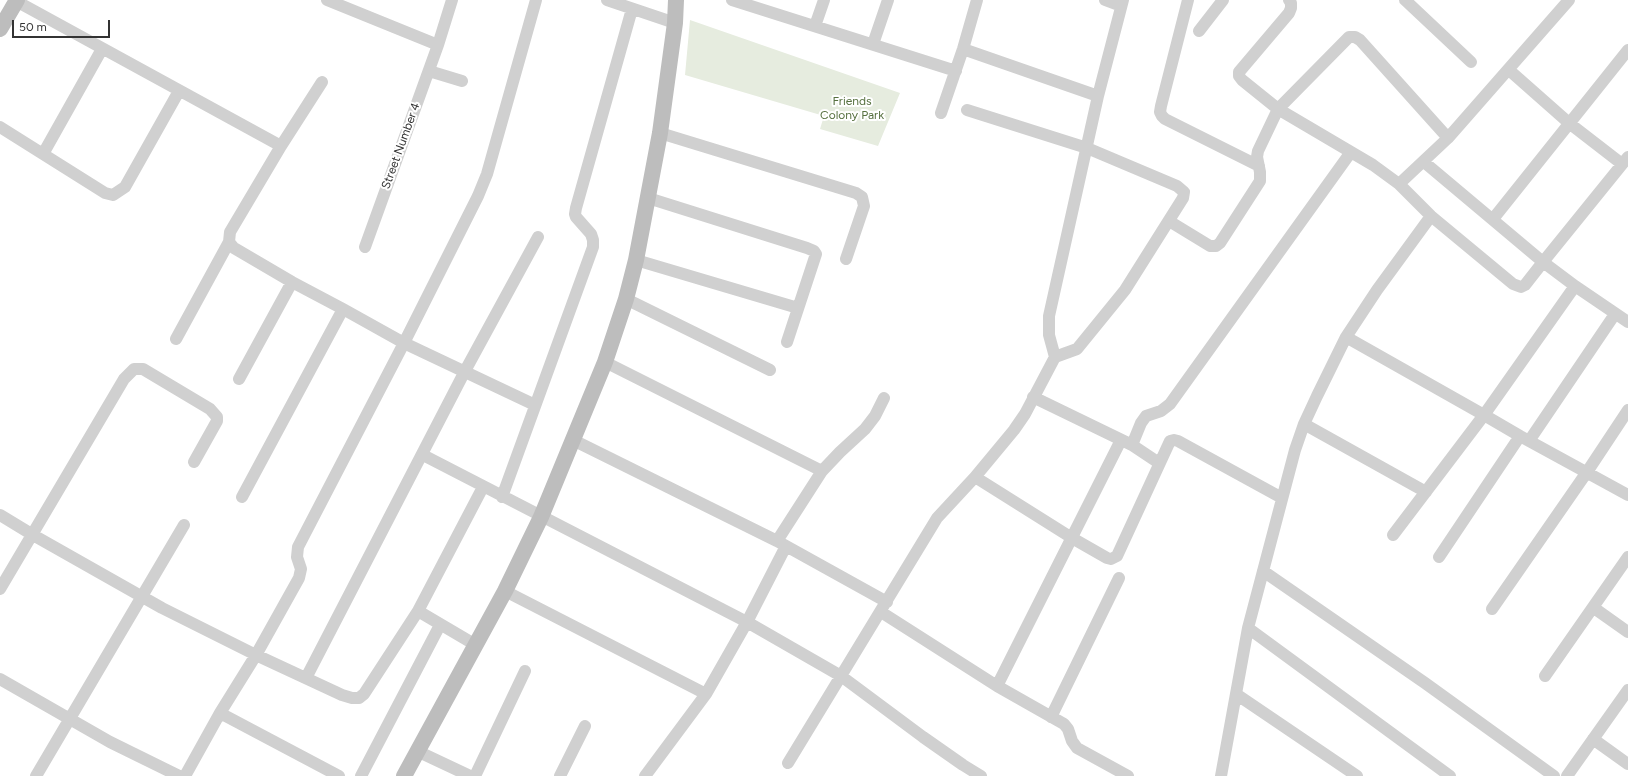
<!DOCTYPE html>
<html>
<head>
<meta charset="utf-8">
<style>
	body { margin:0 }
	#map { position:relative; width:1628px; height:776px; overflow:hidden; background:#fff; font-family:Figtree,sans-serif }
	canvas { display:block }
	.scale { position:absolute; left:12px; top:20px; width:98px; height:18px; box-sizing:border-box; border:2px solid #333; border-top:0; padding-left:5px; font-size:12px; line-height:14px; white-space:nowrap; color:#333; -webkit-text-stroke:3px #fff; paint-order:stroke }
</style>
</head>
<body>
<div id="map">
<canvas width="1628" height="776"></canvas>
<div class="scale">50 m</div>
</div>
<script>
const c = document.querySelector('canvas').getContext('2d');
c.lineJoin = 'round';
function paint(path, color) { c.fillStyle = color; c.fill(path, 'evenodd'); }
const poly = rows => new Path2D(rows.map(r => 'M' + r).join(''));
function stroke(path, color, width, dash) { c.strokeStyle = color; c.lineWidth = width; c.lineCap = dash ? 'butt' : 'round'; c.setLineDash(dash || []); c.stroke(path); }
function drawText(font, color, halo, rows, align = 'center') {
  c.font = font + ' Figtree,sans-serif'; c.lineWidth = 4; c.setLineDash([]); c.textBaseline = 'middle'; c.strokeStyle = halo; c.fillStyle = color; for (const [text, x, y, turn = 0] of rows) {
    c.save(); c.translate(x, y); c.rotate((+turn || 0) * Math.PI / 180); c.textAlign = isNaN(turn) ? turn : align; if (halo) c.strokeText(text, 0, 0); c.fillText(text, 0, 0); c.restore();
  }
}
const green = poly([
	[690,20,900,93,878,146,820,129,824,116,685,75]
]);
const street = poly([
	[327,0,438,45],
	[607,0,675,23],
	[732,0,956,71],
	[1105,0,1121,6],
	[1188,0,1161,106,1160,112,1162,116,1165,119,1259,166],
	[1289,0,1291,3,1291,8,1289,13,1239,72,1239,76,1242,80,1278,109,1373,165,1399,184,1431,216,1513,284,1521,287,1525,285,1543,262,1424,162],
	[1405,0,1471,62],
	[16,1,281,146],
	[815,26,824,0],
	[1199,31,1223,0],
	[873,44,888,0],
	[963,49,1098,96],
	[1509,70,1569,123,1622,164],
	[429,71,462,81],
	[322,82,281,146,230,232,229,242,234,248,292,282,343,309,404,343,535,405],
	[941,113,963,49,977,0],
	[0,127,105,193,113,195,125,187,179,91],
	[660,133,856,193,862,197,864,206,846,259],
	[43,154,102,49],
	[1628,157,1543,262,1575,286,1628,322],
	[1399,184,1448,138,1569,0],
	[648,198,807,248,814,251,816,254,787,342],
	[1493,219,1628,50],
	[1169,221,1210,246,1216,246,1220,243,1260,181,1260,172,1257,157,1258,151,1278,109,1349,37,1355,37,1360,40,1448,138],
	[365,247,438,45,452,0],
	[636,260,798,308],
	[626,299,770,370],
	[1346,337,1484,415,1520,436,1628,495],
	[176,339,229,242],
	[1055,357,1049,335,1049,316,1098,96,1123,0],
	[605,362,822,471],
	[239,379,292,282],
	[1033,397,1132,445,1159,463],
	[1304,424,1426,492],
	[573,440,777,541,887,602],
	[1529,441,1615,314],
	[1132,445,1141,423,1146,416,1161,411,1170,404,1351,152],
	[423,455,747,622,841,676,923,737,963,765,981,776],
	[975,477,1072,538,1107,558,1111,559,1117,556,1170,441,1174,440,1178,441,1282,498],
	[242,497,343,309],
	[502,497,593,247,593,240,591,234,576,217,575,214,576,208,632,9],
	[0,515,33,535,162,608,256,655,342,695,352,698,359,698,364,694,418,611,483,487],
	[1393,535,1484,415,1575,286],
	[777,541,822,471,840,452,865,429,875,416,884,398],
	[1439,557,1520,436],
	[1263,571,1425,683,1554,776],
	[0,589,124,379,134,369,143,369,210,409,217,417,217,421,194,462],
	[505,591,706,694],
	[1594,608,1628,632],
	[1492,609,1587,472,1628,410],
	[418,611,474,644],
	[881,612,997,686,1064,724,1068,729,1072,741,1077,748,1128,776],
	[1248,628,1450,776],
	[1545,676,1628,557],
	[306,678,465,371,538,237],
	[0,679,110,742,179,776],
	[997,686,1121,440],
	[1236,694,1357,776],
	[220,713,339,776],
	[1051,717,1119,578],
	[1593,739,1628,764],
	[417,751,470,776],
	[788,763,937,518,975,477,1014,430,1025,414,1055,357,1077,349,1125,290,1183,198,1184,192,1177,186,1087,148,967,110],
	[36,776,184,525],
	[185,776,220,713,256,655,299,578,301,569,297,557,298,547,404,343,478,196,487,174,536,0],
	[361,776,440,625],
	[475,776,525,671],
	[560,776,585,726],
	[645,776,706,694,747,622,786,546],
	[1221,776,1248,628,1295,450,1304,424,1317,396,1346,337,1377,290,1431,216],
	[1567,776,1628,690]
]);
const secondary = poly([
	[0,29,17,0],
	[404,776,505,591,541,517,605,362,626,299,636,260,660,133,675,23,676,0]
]);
const parkNames = [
	["Friends",852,101],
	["Colony Park",852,115]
];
const streetNames = [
	["Street Number 4",401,146,-70]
];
paint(green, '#e6ecdf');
stroke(street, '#d0d0d0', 12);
stroke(secondary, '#bdbdbd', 16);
drawText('12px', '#56703f', '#fff', parkNames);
drawText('12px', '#333', '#fff', streetNames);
</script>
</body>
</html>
